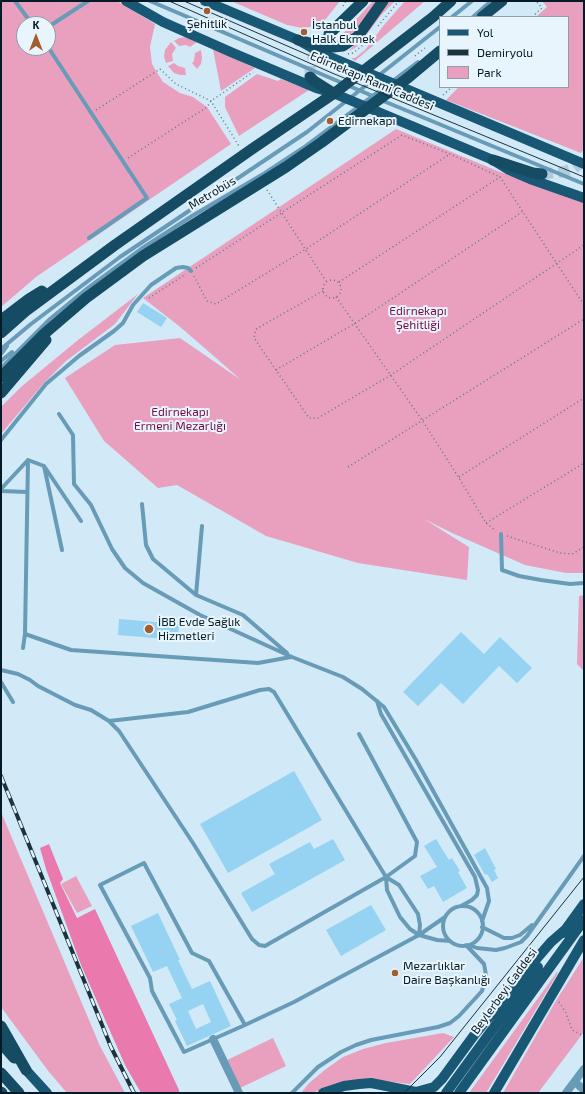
<!DOCTYPE html>
<html>
<head>
<meta charset="utf-8">
<style>
	body { margin:0 }
	#map { position:relative; width:585px; height:1094px; overflow:hidden; background:#d2eaf7; font-family:"Exo 2",sans-serif }
	canvas { display:block }
	.frame { position:absolute; inset:0; border:2px solid #031b27; pointer-events:none }
	.legend { position:absolute; left:439px; top:16px; width:130px; height:72px; box-sizing:border-box; background:#e9f5fc; border:1px solid #8d9ea7; margin:0; padding:5px 7px; list-style:none; font-size:12px; color:#031b27 }
	.legend li { display:flex; align-items:center; gap:8px; height:20px }
	.legend b { width:20px; border:1px solid #8d9ea7 }
	.north { position:absolute; left:16px; top:16px; width:40px; height:40px; box-sizing:border-box; background:#e9f5fc; border:1px solid #8d9ea7; border-radius:50%; rotate:0deg; font-size:11px; font-weight:700; line-height:16px; text-align:center; color:#031b27 }
	.north::after { content:''; display:block; margin:auto; width:14px; height:18px; background:#a35e30; clip-path:polygon(50% 0,100% 100%,50% 72%,0 100%) }
</style>
</head>
<body>
<div id="map">
<canvas width="585" height="1094"></canvas>
<div class="frame"></div>
<ul class="legend">
<li><b style="height:5px;background:#195874"></b>Yol</li>
<li><b style="height:5px;background:#1b333f"></b>Demiryolu</li>
<li><b style="height:11px;background:#e9a0bf"></b>Park</li>
</ul>
<div class="north">K</div>
</div>
<script>
const c = document.querySelector('canvas').getContext('2d');
c.lineJoin = 'round';
function paint(path, color) { c.fillStyle = color; c.fill(path, 'evenodd'); }
const poly = rows => new Path2D(rows.map(r => 'M' + r).join(''));
function stroke(path, color, width, dash) { c.strokeStyle = color; c.lineWidth = width; c.lineCap = dash ? 'butt' : 'round'; c.setLineDash(dash || []); c.stroke(path); }
function drawText(font, color, halo, rows, align = 'center') {
  c.font = font + ' "Exo 2",sans-serif'; c.lineWidth = 4; c.setLineDash([]); c.textBaseline = 'middle'; c.strokeStyle = halo; c.fillStyle = color; for (const [text, x, y, turn = 0] of rows) {
    c.save(); c.translate(x, y); c.rotate((+turn || 0) * Math.PI / 180); c.textAlign = isNaN(turn) ? turn : align; if (halo) c.strokeText(text, 0, 0); c.fillText(text, 0, 0); c.restore();
  }
}
const green = poly([
	[1,1,117,1,155,24,150,47,152,64,156,71,163,82,180,93,193,97,207,107,231,144,36,277,1,307],
	[24,24,48,24,48,48,24,48],
	[231,1,340,1,325,20,316,26,302,28,287,25],
	[373,1,377,1,355,31,343,39,342,35],
	[389,1,395,1,382,14,361,42,355,48,348,51,360,41],
	[405,1,425,1,355,61,351,58,355,58,365,50,384,25],
	[542,1,584,1,584,149,581,153,446,100,459,87,568,87,568,17,536,17,547,7],
	[185,37,190,39,197,42,190,47,186,45,179,46,174,41,179,38],
	[171,42,176,48,172,54,173,61,166,63,164,57,165,50],
	[213,49,255,68,221,91],
	[201,50,202,58,201,64,197,69,192,63,194,61,195,53],
	[174,63,178,66,185,68,186,75,180,75,174,73,168,66],
	[257,74,278,81,281,79,309,90,239,136,225,107,225,97],
	[396,129,500,172,584,203,584,573,566,573,525,565,452,533,424,519,469,547,467,580,358,563,266,536,177,485,158,488,104,441,65,378,115,345,180,338,241,380,216,358,179,326,143,298],
	[138,294,115,324,66,361,43,384,1,434,1,407,21,387,78,340],
	[584,595,584,671,577,664,579,596],
	[1,812,100,1046,125,1093,67,1093,49,1072,1,1007],
	[76,876,92,906,77,913,61,884],
	[584,957,584,1032,538,1093,503,1093,557,999],
	[557,972,558,973,486,1093,469,1093],
	[443,1033,454,1037,410,1084,368,1079,333,1085,312,1093,301,1093,309,1083,326,1069,343,1057,363,1049,386,1043],
	[273,1038,286,1066,238,1089,225,1061]
]);
const forest = poly([
	[49,844,63,879,60,883,77,918,95,909,179,1090,179,1093,141,1093,125,1065,81,965,46,869,40,848]
]);
const building = poly([
	[143,303,167,318,161,327,137,312],
	[119,619,179,624,178,640,118,635],
	[461,632,484,654,500,637,532,668,517,683,499,666,463,704,441,683,418,706,403,692],
	[294,771,322,820,228,873,200,824],
	[333,839,345,860,252,912,241,893,275,874,269,864,310,842,314,849],
	[436,839,449,860,452,858,460,871,458,872,467,888,443,902,434,886,428,889,420,876,437,867,424,846],
	[485,848,496,869,494,870,498,878,492,882,487,874,485,875,474,855],
	[371,905,386,930,341,956,326,930],
	[158,913,180,960,178,960,192,989,210,981,231,1026,187,1046,175,1021,177,1020,169,1004,182,998,167,966,153,972,131,926],
	[203,1004,211,1022,196,1029,188,1011]
]);
const trunkTunnel = poly([
	[310,77,310,66,314,55,318,46,329,34],
	[542,174,562,172,573,169,584,161]
]);
const path = poly([
	[343,6,346,1],
	[532,17,542,8,536,1],
	[378,26,399,1],
	[348,54,353,53,363,45],
	[415,56,425,48],
	[443,95,452,87],
	[96,110,160,69,176,84,211,101,239,146],
	[128,158,207,107,211,101,253,72],
	[267,190,326,281],
	[196,268,402,135,450,154,500,177],
	[194,276,207,301,216,304,306,249,450,154],
	'323 289a9 9 0 1 1 18 0a9 9 0 1 1-18 0Z',
	[339,282,500,177,584,305],
	[323,291,256,329,254,338,309,418,318,418,391,375,584,245],
	[336,297,422,420,459,478,486,523,496,531],
	[149,298,186,274],
	[276,370,354,324,522,212],
	[348,467,584,319],
	[459,477,584,398],
	[486,523,584,463],
	[507,536,560,553,572,554,584,547],
	[559,1002,566,1013,572,1030,584,1036]
]);
const service = poly([
	[15,1,32,24],
	[150,1,375,97],
	[452,17,472,1],
	[473,17,491,1],
	[48,27,88,1],
	[48,47,147,198,89,238],
	[381,100,584,184],
	[1,349,31,324,120,257,307,132,440,27],
	[1,354,7,346],
	[1,361,12,352],
	[1,368,50,319,89,287,141,249,192,216,265,173,303,148,418,62],
	[59,414,73,435,74,484,91,505,112,549,125,568,143,583,200,615,292,657,343,677,362,689,384,707,416,760,487,888,489,901,482,921],
	[1,440,46,384,79,356,114,331,123,323,133,305,151,285,176,268,183,267,188,268,191,271],
	[28,460,44,466,81,521],
	[44,466,62,550],
	[1,489,28,460],
	[1,491,27,492],
	[142,504,146,545,153,559,196,595,243,615,287,653],
	[501,534,502,570,519,576,541,580,570,584,584,583],
	[196,595,202,526],
	[25,634,71,650,258,663,291,657],
	[23,648,25,634,28,460],
	[1,670,18,674,30,680,38,686,75,705,91,710,109,721,119,731,193,843,252,939,259,945,265,946,386,877,415,856,417,842,359,734],
	[1,682,13,702],
	[377,701,381,714,475,877,478,890,477,895,472,900,461,906],
	[109,721,188,712,260,690,269,689,274,692,386,877,399,885,418,914,420,925,419,935],
	[386,877,387,890,400,917,410,929,419,935,437,940,450,941],
	'443 926a20 20 0 1 1 40 0a20 20 0 1 1-40 0Z',
	[482,927,504,938,512,938,520,935,532,925],
	[469,945,477,948,496,950,505,948,521,942,527,936,584,856],
	[245,1025,209,961,192,953,144,863,100,885,150,978,152,991,184,1052,245,1025,294,1002,419,935,445,917],
	[292,1093,318,1067,341,1052,356,1045,371,1040,438,1027,450,1023,459,1016,482,991,486,975,484,964,466,945]
]);
const minor = poly([
	[213,1039,239,1093],
	[575,1082,584,1090],
	[566,1093,584,1069]
]);
const primary = poly([
	[126,1,163,22,233,53,316,88,333,93,493,160,509,170,530,179,584,198],
	[205,1,298,40,321,53,584,164],
	[563,933,584,904],
	[26,1070,47,1093],
	[323,1093,344,1086,359,1084,371,1083,416,1092,434,1087,442,1079,475,1034,532,964,551,942,566,929],
	[446,1093,538,967],
	[459,1093,584,920],
	[494,1093,584,940]
]);
const trunk = poly([
	[482,17,502,1],
	[329,34,363,1],
	[298,40,326,47,333,47,343,46,358,36,383,1],
	[310,77,314,81,333,93],
	[493,160,533,173,542,174],
	[1,320,29,299,42,291],
	[1,333,27,310,115,245,252,149,336,92,433,17,451,1],
	[1,377,44,334,86,298,143,256,286,167,322,142,409,77,440,51],
	[1,393,46,340],
	[1,1026,26,1070],
	[1,1043,14,1058],
	[1,1073,19,1093],
	[1,1092,2,1093]
]);
const tram = poly([
	[169,1,332,73,584,177],
	[184,1,393,92],
	[404,1093,440,1057,584,877]
]);
const rail = poly([
	[1,776,111,1047,134,1093]
]);
const markers = [
	[207,11,4,"#a35e30"],
	[304,32,4,"#a35e30"],
	[330,121,4,"#a35e30"],
	[149,629,5,"#a35e30"],
	[395,973,4,"#a35e30"]
];
const poiNames = [
	["Şehitlik",207,24,"center"],
	["İstanbul",312,25],
	["Halk Ekmek",312,39],
	["Edirnekapı",338,121],
	["İBB Evde Sağlık",158,622],
	["Hizmetleri",158,636],
	["Mezarlıklar",403,966],
	["Daire Başkanlığı",403,980]
];
const streetNames = [
	["Edirnekapı Rami Caddesi",372,81,23],
	["Metrobüs",212,193,-31],
	["Beylerbeyi Caddesi",504,991,-54]
];
const parkNames = [
	["Edirnekapı",418,311],
	["Şehitliği",418,325],
	["Edirnekapı",180,412],
	["Ermeni Mezarlığı",180,426]
];
paint(green, '#e9a0bf');
paint(forest, '#ea79ad');
paint(building, '#96d2f2');
stroke(trunkTunnel, '#b3cbd8', 11, [11, 5.5]);
stroke(path, '#607885', 1.5, [1, 3]);
stroke(service, '#689bb7', 4);
stroke(minor, '#689bb7', 8);
stroke(primary, '#195874', 10);
stroke(trunk, '#154c64', 11);
stroke(tram, '#1b333f', 1);
stroke(rail, '#1b333f', 4);
stroke(rail, '#e9f5fc', 2.5, [8]);
for (const [x, y, r, color] of markers) { const dot = new Path2D(); dot.arc(x, y, r, 0, 2 * Math.PI); c.fillStyle = color; c.fill(dot); stroke(dot, '#e9f5fc', 1.5); }
drawText('12px', '#031b27', '#e9f5fc', poiNames, 'left');
drawText('12px', '#031b27', '#e9f5fc', streetNames);
drawText('12px', '#740b48', '#e9f5fc', parkNames);
</script>
</body>
</html>
